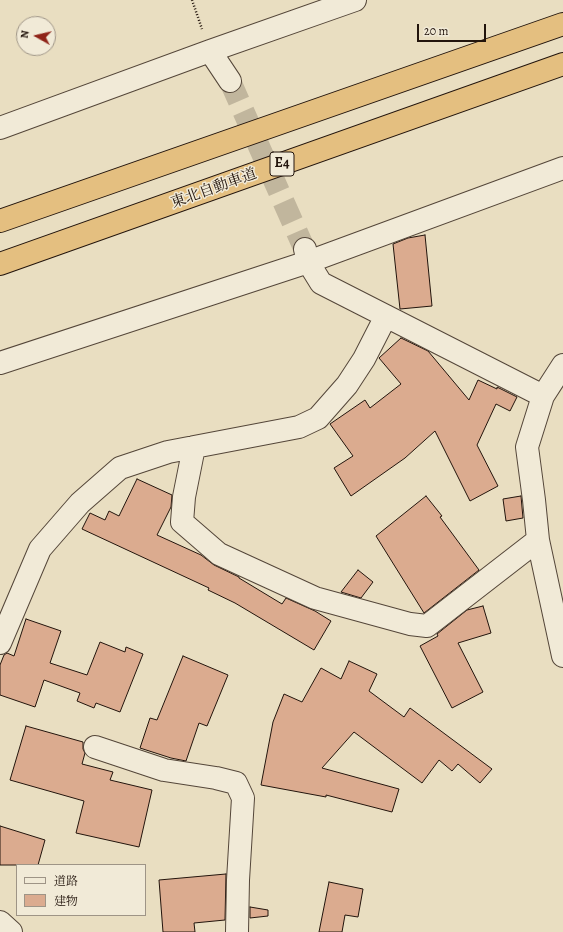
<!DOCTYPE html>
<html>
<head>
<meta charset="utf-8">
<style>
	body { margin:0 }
	#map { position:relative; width:563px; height:932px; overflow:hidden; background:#e9dec1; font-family:Alegreya,"Noto Serif JP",serif }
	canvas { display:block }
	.legend { position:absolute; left:16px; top:864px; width:130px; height:52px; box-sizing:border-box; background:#f1ead7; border:1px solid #9e9486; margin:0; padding:5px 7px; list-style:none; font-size:12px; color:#22140c }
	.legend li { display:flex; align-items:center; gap:8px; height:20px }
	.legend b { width:20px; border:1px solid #9e9486 }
	.north { position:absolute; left:16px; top:16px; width:40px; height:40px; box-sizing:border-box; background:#f1ead7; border:1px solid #9e9486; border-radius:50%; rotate:278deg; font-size:11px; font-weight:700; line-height:16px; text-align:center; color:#22140c }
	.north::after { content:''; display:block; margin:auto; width:14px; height:18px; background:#8f2418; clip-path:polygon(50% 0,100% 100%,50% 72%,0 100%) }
	.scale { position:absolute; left:417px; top:24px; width:69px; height:18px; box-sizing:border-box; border:2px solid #22140c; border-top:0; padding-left:5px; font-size:12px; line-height:14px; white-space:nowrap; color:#22140c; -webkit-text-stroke:3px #f1ead7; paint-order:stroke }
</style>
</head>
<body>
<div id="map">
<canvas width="563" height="932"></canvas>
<ul class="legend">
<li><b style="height:5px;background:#f1ead7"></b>道路</li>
<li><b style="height:11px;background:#dbab8f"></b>建物</li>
</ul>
<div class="north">N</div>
<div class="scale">20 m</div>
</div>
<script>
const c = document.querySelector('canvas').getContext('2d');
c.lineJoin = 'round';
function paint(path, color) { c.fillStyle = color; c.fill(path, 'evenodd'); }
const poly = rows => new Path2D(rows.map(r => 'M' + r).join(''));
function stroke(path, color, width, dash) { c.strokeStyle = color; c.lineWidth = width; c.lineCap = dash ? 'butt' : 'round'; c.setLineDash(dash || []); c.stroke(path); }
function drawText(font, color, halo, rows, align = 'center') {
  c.font = font + ' Alegreya,"Noto Serif JP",serif'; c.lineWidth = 3; c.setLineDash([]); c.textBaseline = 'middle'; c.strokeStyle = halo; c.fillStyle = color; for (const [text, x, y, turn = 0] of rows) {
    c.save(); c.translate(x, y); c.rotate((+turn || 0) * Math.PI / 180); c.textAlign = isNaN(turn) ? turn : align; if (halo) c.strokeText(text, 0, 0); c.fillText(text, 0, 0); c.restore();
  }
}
const building = poly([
	[425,235,432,306,400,309,393,244,408,238,425,235],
	[401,338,428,351,469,400,478,380,497,389,497,387,517,397,510,411,496,404,477,445,498,486,470,501,435,431,405,458,351,496,334,468,353,456,330,424,365,400,370,408,401,384,379,358,401,338],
	[137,479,172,495,171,507,157,535,201,555,214,565,239,577,239,578,282,604,286,598,315,611,331,621,314,650,235,603,208,590,209,588,82,529,90,513,105,520,109,511,119,516,137,479],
	[426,496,442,516,440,517,479,570,424,613,376,536,426,496],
	[521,496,523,518,506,521,503,499,521,496],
	[358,570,373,582,361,598,341,592,358,570],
	[483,606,491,633,458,643,483,692,452,708,420,646,438,636,437,634,467,610,483,606],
	[26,619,61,631,50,663,87,675,100,642,125,652,126,647,143,654,120,712,96,703,94,708,77,701,80,693,44,680,35,707,0,695,0,665,4,655,7,653,14,656,26,619],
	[183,656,228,675,207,726,199,723,186,761,171,758,140,748,150,718,157,720,183,656],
	[349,661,377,674,369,691,404,717,410,708,492,769,480,783,458,764,452,771,439,760,422,783,354,732,322,768,399,789,392,812,326,795,326,797,261,785,273,722,284,694,302,702,321,668,341,679,349,661],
	[26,726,83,742,83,749,85,753,82,764,113,772,110,780,152,790,139,847,76,833,84,801,10,780,26,726],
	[0,826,45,840,38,865,0,865,0,826],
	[226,874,225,920,194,923,195,932,163,932,159,880,226,874],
	[329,882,363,889,358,917,345,915,342,932,319,932,329,882],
	[250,907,268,910,268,916,250,918,250,907]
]);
const streetTunnel = poly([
	[230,81,304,248]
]);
const path = poly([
	[192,0,202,29]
]);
const street = poly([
	[210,51,230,81],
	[0,128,210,51,355,0],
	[305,249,308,262,321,283,543,396],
	[0,363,308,262,563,168],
	[563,365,543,396,527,447,534,500,538,540,563,656],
	[194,447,184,497,182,522,219,554,315,598,410,624,427,626,538,540],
	[0,643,40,549,80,503,120,468,168,452,299,427,318,418,347,385,364,359,386,316],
	[95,747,164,770,216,778,236,783,243,798,238,880,237,932],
	[0,922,11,932]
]);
const highway = poly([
	[0,221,563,24],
	[0,264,563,64]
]);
const shields = [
	[282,164,24]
];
const shieldNames = [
	["E4",282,164]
];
const streetNames = [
	["東北自動車道",214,189,-20]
];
paint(building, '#dbab8f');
stroke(building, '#22140c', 1);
stroke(streetTunnel, '#c1b69d', 22, [22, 11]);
stroke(street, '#544639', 24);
stroke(highway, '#22140c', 24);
stroke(path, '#22140c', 2.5, [1, 2]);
stroke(street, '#f1ead7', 22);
stroke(highway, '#e4bf80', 22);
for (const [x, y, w] of shields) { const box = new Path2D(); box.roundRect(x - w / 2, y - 12, w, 24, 3); c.fillStyle = '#f1ead7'; c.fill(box); stroke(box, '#22140c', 1); }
drawText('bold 14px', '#22140c', null, shieldNames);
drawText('15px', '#22140c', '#f1ead7', streetNames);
</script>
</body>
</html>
